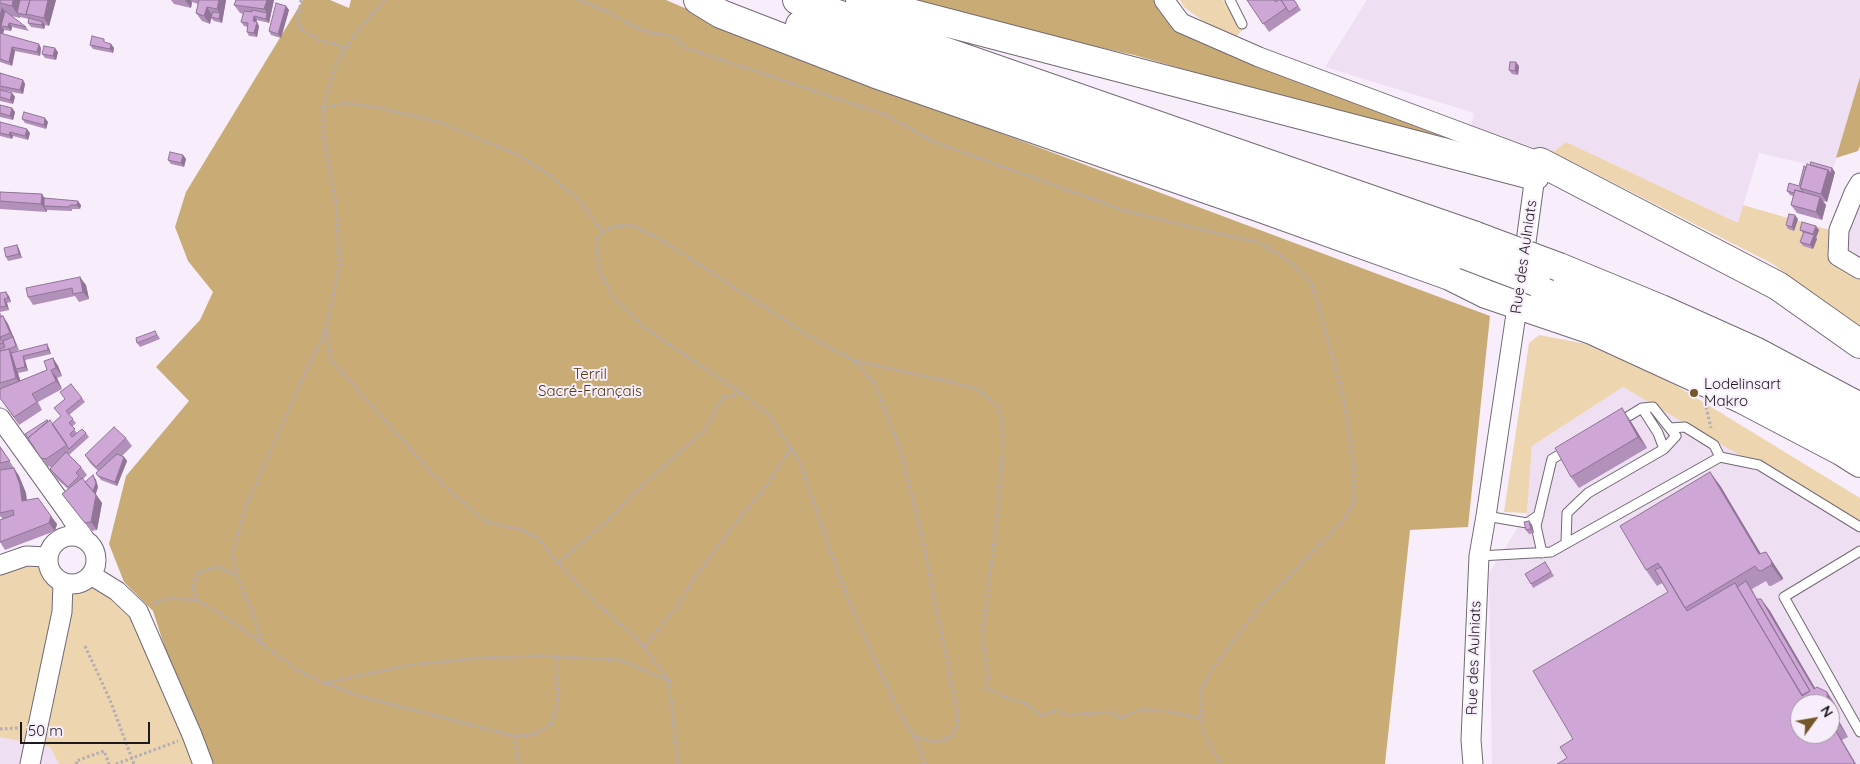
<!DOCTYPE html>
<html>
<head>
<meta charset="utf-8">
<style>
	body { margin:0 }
	#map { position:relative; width:1860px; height:764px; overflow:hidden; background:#f8eefb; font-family:Quicksand,sans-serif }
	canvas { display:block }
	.north { position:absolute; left:1790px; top:694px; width:50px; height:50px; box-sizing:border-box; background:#f8eefb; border:1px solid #a099a3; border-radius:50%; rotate:58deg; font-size:14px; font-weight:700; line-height:20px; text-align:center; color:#1d1a1e }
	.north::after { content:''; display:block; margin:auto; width:18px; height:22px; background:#725829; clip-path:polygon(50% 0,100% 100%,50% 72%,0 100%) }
	.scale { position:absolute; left:20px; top:722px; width:130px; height:22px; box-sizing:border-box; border:2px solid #1d1a1e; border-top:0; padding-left:6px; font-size:15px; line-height:18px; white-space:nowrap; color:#1d1a1e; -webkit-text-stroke:4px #f8eefb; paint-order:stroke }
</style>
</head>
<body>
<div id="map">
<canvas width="1860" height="764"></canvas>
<div class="north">N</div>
<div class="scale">50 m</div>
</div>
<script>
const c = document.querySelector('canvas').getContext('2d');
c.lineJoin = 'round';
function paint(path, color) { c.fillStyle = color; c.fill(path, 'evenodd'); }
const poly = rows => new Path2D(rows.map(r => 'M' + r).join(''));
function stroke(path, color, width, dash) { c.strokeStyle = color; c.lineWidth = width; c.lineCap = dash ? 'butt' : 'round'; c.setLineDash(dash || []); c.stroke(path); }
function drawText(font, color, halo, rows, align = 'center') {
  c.font = font + ' Quicksand,sans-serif'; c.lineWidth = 4; c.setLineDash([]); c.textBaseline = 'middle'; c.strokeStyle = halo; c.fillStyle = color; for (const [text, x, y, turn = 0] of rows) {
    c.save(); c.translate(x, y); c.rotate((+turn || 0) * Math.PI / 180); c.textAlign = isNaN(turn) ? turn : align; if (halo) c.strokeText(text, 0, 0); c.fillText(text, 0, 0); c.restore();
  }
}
const built = poly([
	[1367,0,1860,0,1860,77,1833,170,1759,153,1738,223,1566,142,1540,162,1469,135,1474,113,1325,67],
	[1860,186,1860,275,1828,248],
	[1623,387,1860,524,1860,764,1492,764,1489,573,1527,513,1532,446],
	[1800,704,1830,704,1830,734,1800,734],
	[0,737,50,747,59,764,0,764]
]);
const green = poly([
	[1180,0,1223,0,1242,30,1237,36,1222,35,1184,7],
	[1566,142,1738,223,1743,205,1826,229,1839,230,1838,256,1860,270,1860,330,1773,264,1553,152],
	[1539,335,1618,350,1860,498,1860,530,1796,488,1623,387,1532,446,1527,513,1504,512,1529,343],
	[33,559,53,578,64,586,105,577,121,589,207,764,59,764,50,747,0,737,0,570]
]);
const forest = poly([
	[303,0,330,0,349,8,351,0,666,0,813,63,1490,316,1468,527,1410,530,1385,764,202,764,153,611,124,582,109,544,126,476,189,401,156,367,200,320,213,292,188,261,175,227,186,192],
	[886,0,1155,0,1159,11,1215,46,1448,139,1453,146,1134,55],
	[1860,77,1860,146,1858,151,1836,158]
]);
const path = poly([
	[301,0,298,20,301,29,321,41,337,44,345,49],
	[578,0,607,11,635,27,651,33,669,35,677,40,686,48,886,115,934,142,1126,211,1212,232,1261,243,1291,263,1310,281,1318,303,1343,396,1354,466,1354,501,1345,519,1262,604,1214,666,1200,692,1203,732,1221,764],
	[323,108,345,103,376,107,439,122,516,154,549,175,580,201,603,232],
	[326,329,331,360,444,486,485,521,502,526,520,529,538,538,558,563,596,603,633,635,644,647,669,681,678,764],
	[856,361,947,381,977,389,990,399,998,408,1002,419,1003,444,998,510,982,638,988,675,986,688,1010,699,1027,704,1041,716,1058,710,1066,715,1112,712,1120,718,1142,709,1164,711,1201,718],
	[1706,407,1711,428],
	[558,563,607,521,646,482,704,431,722,398,741,393],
	[197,600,193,587,198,572,218,567,236,575],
	[153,604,168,598,197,600,230,620,297,670,324,683,359,696,514,736,519,764],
	[263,645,255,620,237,575,232,554,246,506,297,391,326,329,340,262,336,203,323,135,323,108,336,64,358,30,385,0],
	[85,646,110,700,134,764],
	[644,647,677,607,694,579,729,531,767,485,791,448],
	[324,683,410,665,478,658,542,656,620,660,669,681],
	[0,729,19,728],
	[514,736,532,735,551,725,558,698,556,656],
	[914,736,935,742,944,740,952,736,957,727,958,715,920,528,899,446,875,384,855,361,806,334,660,239,631,225,615,226,603,232,597,239,597,254,601,274,613,297,644,327,741,393,768,414,800,462,838,573,857,620,899,712,914,736,922,753,924,764],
	[77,764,76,761,104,751,109,764],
	[116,764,178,741]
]);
const lane = poly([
	[1230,0,1242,24],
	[1642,408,1653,407,1676,436,1664,449],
	[1670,428,1685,427,1714,445,1720,457],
	[1486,516,1527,523,1539,515],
	[1566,543,1567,513,1588,493,1664,449,1658,433,1642,408,1619,422],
	[1860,551,1784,597,1860,732],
	[1542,553,1536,526,1552,459,1568,450],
	[1479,556,1551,552,1720,457,1759,465,1860,527]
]);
const street = poly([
	[1164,0,1181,23,1259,57,1540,162,1535,176,1523,264],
	[1860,183,1854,193,1839,230,1838,256,1860,269],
	[0,418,69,514,84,538],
	'48 560a24 24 0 1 1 48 0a24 24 0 1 1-48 0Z',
	[0,565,26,556,47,557],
	[91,575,117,591,138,611,192,735,203,764],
	[30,764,62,612,63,583],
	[1473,764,1471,740,1479,556,1486,516,1519,294]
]);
const highway = poly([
	[698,0,721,14,876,74,1258,207,1450,276,1486,294,1592,330,1742,399,1841,451,1860,463],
	[797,0,1476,236],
	[860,0,1535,176],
	[800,25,1465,255],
	[1540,162,1778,286,1860,344],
	[1559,267,1661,309,1757,352,1860,407],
	[1536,282,1706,353,1809,403,1860,435]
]);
const highwayBridge = poly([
	[1476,236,1559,267],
	[1465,255,1536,282]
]);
const wall = poly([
	[0,0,56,0,49,26,45,25,45,26,44,29,31,27,28,23,29,19,20,17,20,18,11,16,26,27,29,31,12,27,11,31,4,30,3,34,41,48,40,56,15,51,12,66,0,62],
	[171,0,226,0,222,23,214,21,211,18,210,24,202,21,196,13,198,4,192,2,191,8,174,4],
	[274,0,269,23,257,20,256,22,259,26,257,37,249,36,247,32,248,27,244,26,241,22,243,14,240,13,234,5],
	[1247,0,1294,0,1301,10,1269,32],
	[286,6,289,10,281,38,271,35,269,31],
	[107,43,111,44,114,48,113,53,93,49,90,45],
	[58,52,56,60,45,58,42,54],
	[1519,66,1518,75,1512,74,1509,70],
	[0,73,23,80,25,84,23,94,0,90],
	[0,90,12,93,15,97,13,104,0,101],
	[0,105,12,108,15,112,13,120,0,117],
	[22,119,48,122,46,129,25,123],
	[0,122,30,133,28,140,13,136,12,139,0,136],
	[183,155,186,159,184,167,171,164,168,160],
	[1835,172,1827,202,1823,201,1826,205,1822,220,1797,213,1791,205,1793,196,1790,195,1787,191],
	[0,192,42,194,44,198,81,205,80,209,72,209,72,211,47,210,47,212,0,209],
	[1798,219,1794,231,1788,229,1786,225],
	[1800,230,1819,230,1816,238,1815,237,1817,239,1813,249,1803,246,1800,242,1803,233],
	[17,245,19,249,22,258,8,261,6,257],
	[86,285,89,299,79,302,75,296,33,305,28,297],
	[0,293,9,296,11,302,7,303,9,310,0,312,2,316,3,316,8,324,19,350,14,352,49,348,51,354,25,360,28,371,18,373,20,381,47,370,53,358,58,366,62,376,57,378,62,389,38,402,42,410,19,425,0,398],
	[158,335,160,339,140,347,137,343],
	[71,384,85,402,69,415,76,423,72,427,77,433,86,433,89,437,69,455,81,467,87,475,83,479,85,482,93,475,96,480,98,487,96,494,102,503,97,530,91,531,62,494,68,489,55,477,50,469,51,467,47,466,25,434,48,421,52,424,61,416,54,408,65,399],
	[1630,420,1647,448,1579,488,1571,477],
	[126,438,132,446,122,456,124,457,127,461,117,486,101,480,96,473,98,471,90,463,85,455],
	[0,446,19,476,26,493,27,500,57,524,55,531,5,550,0,542,0,520,3,519,0,516],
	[1710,472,1721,487,1760,554,1766,552,1783,578,1782,580,1771,586,1769,586,1766,581,1752,589,1757,599,1761,599,1770,611,1815,688,1835,704,1835,714,1848,737,1842,740,1567,758,1573,739,1668,592,1662,583,1657,586,1646,570],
	[1529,521,1532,525,1534,533,1529,534,1526,530],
	[1545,562,1554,576,1533,588,1531,584]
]);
const shadedWall = poly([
	[13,0,24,0,17,13,20,17,20,18,12,6],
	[48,0,56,0,49,26,44,18],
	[185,0,191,0,192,2,191,8],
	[219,0,226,0,222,23,219,19,220,14,217,9],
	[267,0,274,0,269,23,266,19,267,13,264,9],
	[286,6,289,10,281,38,278,34],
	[2,7,7,15,1,26,4,30,0,46,0,14],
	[207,7,212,15,210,24,204,16],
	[254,16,257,20,255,25,253,21],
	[43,22,45,26,44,29,41,25],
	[257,22,259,26,257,37,254,33],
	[9,23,12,27,11,31,8,27],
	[39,44,41,48,40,56,37,52],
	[111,44,114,48,113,53,110,49],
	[12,47,15,51,12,66,9,62],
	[55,48,58,52,56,60,53,56],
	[1516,62,1519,66,1518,75,1515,71],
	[23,80,25,84,23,94,20,90],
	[12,93,15,97,13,104,10,100],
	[12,108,15,112,13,120,10,116],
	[45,118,48,122,46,129,44,125],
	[27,129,30,133,28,140,25,136],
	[10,132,13,136,12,139,9,135],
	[183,155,186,159,184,167,181,163],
	[1832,168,1835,172,1827,202,1821,194,1828,170],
	[42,194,47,202,44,206,47,210,47,212,41,204],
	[1820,197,1826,205,1822,220,1816,212],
	[78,201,81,205,80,209,77,205],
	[1795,215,1798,219,1794,231,1792,227],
	[1816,226,1819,230,1816,238,1813,234],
	[1814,235,1817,239,1813,249,1810,245],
	[17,245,19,249,22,258,19,254],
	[80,277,86,285,89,299,83,292],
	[6,292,9,296,11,302,8,298],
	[4,299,7,303,9,310,6,306],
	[3,316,8,324,19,350,10,333],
	[47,344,49,348,51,354,48,350],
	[9,349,14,357,16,369,18,373,22,386,16,378],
	[23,356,25,360,28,371,25,367],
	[53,358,58,366,62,376,56,368],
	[51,370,57,378,62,389,56,381],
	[1622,408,1630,420,1647,448,1638,437],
	[124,457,127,461,117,486,115,482],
	[14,468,19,476,26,493,27,509,22,501],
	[1710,472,1721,487,1770,569,1759,554],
	[93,475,96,480,98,487,95,495,93,491],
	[96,495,102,503,97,530,91,522],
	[51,516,57,524,55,531,49,523],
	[1529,521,1532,525,1534,533,1531,529],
	[1766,552,1783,578,1782,580,1771,565],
	[1761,599,1770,611,1822,700,1814,689],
	[1827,692,1835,704,1835,714,1848,737,1840,725,1830,708,1830,704,1828,704,1827,703],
	[1834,728,1842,740,1856,764,1855,764]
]);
const building = poly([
	[0,0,13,0,12,6,0,3,0,0],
	[20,0,30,0,26,14,27,15,17,13,20,0],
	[30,0,48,0,44,18,26,14,30,0],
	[199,0,219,0,217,9,207,7,204,16,196,13,199,0],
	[236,0,267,0,264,9,234,5,236,0],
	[1247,0,1274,0,1276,2,1278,0,1281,0,1286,8,1263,24,1247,0],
	[1281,0,1294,0,1298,6,1289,12,1281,0],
	[276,3,286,6,278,34,269,31,276,3],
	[252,10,267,13,266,19,254,16,253,21,257,22,254,33,247,32,248,23,241,22,244,11,252,12,252,10],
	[5,11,26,27,9,23,8,27,1,26,5,11],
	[213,12,220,13,219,19,211,17,213,12],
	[29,18,43,22,41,25,28,23,29,18],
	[0,33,39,44,37,52,12,47,9,62,0,59,0,33],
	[92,36,104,39,104,42,111,44,110,49,90,45,92,36],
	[44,46,55,48,53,56,42,54,44,46],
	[1510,62,1516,62,1515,71,1509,70,1510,62],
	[0,73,23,80,20,90,0,86,0,73],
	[0,90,12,93,10,100,0,97,0,90],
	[0,105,12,108,10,116,0,113,0,105],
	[24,112,45,118,44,125,22,119,24,112],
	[0,122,27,129,25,136,10,132,9,135,0,133,0,122],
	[170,152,183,155,181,163,168,160,170,152],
	[1811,162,1832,168,1831,174,1828,170,1810,165,1811,162],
	[1807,164,1828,170,1821,194,1800,188,1807,164],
	[1804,166,1806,167,1800,188,1803,192,1795,190,1794,193,1787,191,1789,183,1799,186,1804,166],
	[1795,190,1820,197,1816,212,1791,205,1795,190],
	[0,192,42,194,41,204,0,201,0,192],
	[44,198,78,201,77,205,70,205,69,207,44,206,44,198],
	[1789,214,1795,215,1792,227,1786,225,1789,214],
	[1802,222,1816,226,1813,234,1800,230,1802,222],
	[1804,232,1814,235,1810,245,1800,242,1804,232],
	[17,245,19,254,6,257,4,248,17,245],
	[80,277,83,292,73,294,72,288,28,297,26,288,80,277],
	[6,292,8,298,4,299,6,306,0,307,0,293,6,292],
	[3,316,10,333,0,337,0,317,3,316],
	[155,331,157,335,137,343,136,338,155,331],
	[0,337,3,343,0,344,0,337],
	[13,337,16,346,9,349,0,351,0,349,5,347,3,341,13,337],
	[47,344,48,350,23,356,25,367,16,369,11,353,47,344],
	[9,349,16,378,0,383,0,351,9,349],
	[53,358,56,368,51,370,56,381,32,394,37,402,14,417,0,398,0,389,47,370,44,361,53,358],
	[71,384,82,398,66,411,73,419,69,423,75,429,70,434,72,437,82,429,86,433,69,449,52,424,61,416,54,408,65,399,60,392,71,384],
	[1622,408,1638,437,1571,477,1555,448,1622,408],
	[47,420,48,421,28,438,25,434,47,420],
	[50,420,67,445,46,459,41,458,28,438,50,420],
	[114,427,126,438,96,467,85,455,114,427],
	[0,447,10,461,0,463,0,447],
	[66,452,81,467,76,473,79,476,68,487,50,469,66,452],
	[117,454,124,457,115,482,98,476,96,473,117,454],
	[14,468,20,485,22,501,38,498,51,516,49,523,0,542,0,520,14,515,13,510,0,513,0,470,14,468],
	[1710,472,1759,554,1766,552,1772,562,1771,565,1761,571,1758,570,1755,566,1685,608,1658,563,1646,570,1620,526,1710,472],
	[93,475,96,483,93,491,85,482,93,475],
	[82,478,96,495,91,522,85,523,62,494,82,478],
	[1529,521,1531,529,1526,530,1524,522,1529,521],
	[1545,562,1551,572,1531,584,1525,574,1545,562],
	[1661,567,1687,611,1735,583,1802,696,1810,691,1756,599,1761,599,1814,689,1817,687,1827,692,1828,704,1800,704,1800,734,1830,734,1830,708,1840,725,1834,728,1855,764,1557,764,1567,758,1560,747,1573,739,1533,671,1668,592,1655,570,1661,567],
	[1746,581,1810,691,1802,695,1737,587,1746,581]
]);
const markers = [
	[1694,393,5,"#725829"]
];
const streetNames = [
	["Rue des Aulniats",1524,257,-82],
	["Rue des Aulniats",1474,658,-88]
];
const parkNames = [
	["Terril",590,374],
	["Sacré-Français",590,391]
];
const poiNames = [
	["Lodelinsart",1704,384],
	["Makro",1704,401]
];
paint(built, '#efdff2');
paint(green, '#ecd5af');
paint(forest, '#c9ab76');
stroke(lane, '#726974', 11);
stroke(street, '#726974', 21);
stroke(highway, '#726974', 30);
stroke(path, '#b4acb6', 3, [2.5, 2.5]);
stroke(lane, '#fff', 9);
stroke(street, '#fff', 19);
stroke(highway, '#fff', 28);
stroke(highwayBridge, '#726974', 30, []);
stroke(highwayBridge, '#fff', 28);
paint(wall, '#b190b9');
paint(shadedWall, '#907596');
paint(building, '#cea7d7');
stroke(building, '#907596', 1);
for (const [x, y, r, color] of markers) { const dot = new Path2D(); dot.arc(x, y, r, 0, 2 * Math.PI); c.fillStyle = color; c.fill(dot); stroke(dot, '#f8eefb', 2); }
drawText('15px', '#1d1a1e', '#f8eefb', streetNames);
drawText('15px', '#523c12', '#f8eefb', parkNames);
drawText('15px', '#1d1a1e', '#f8eefb', poiNames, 'left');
</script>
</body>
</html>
